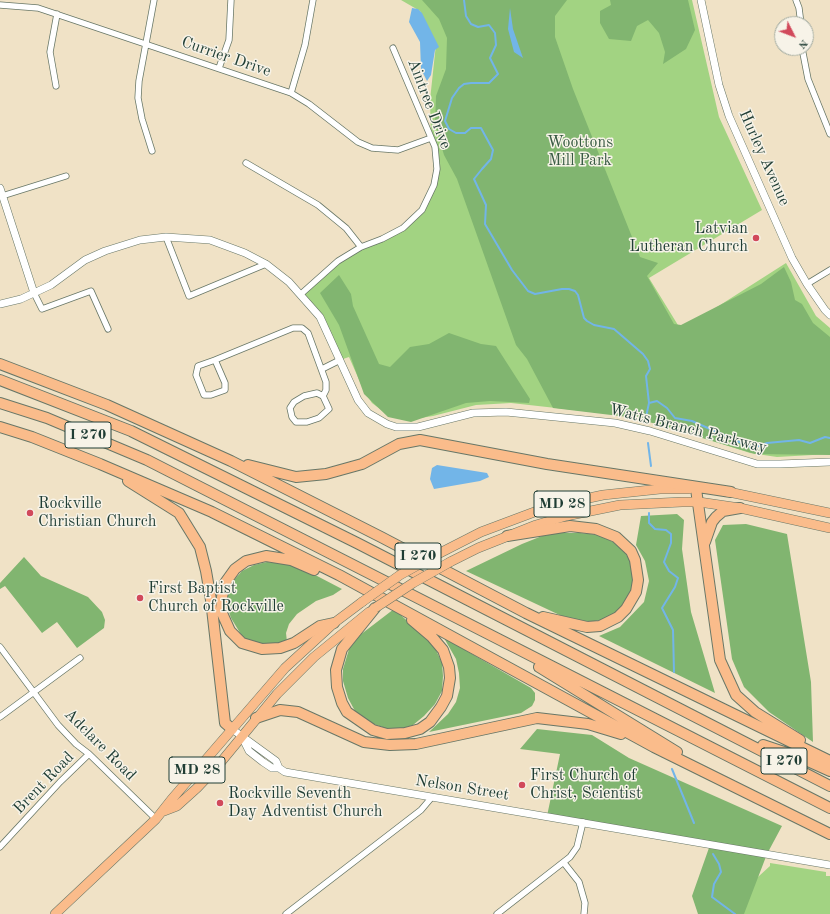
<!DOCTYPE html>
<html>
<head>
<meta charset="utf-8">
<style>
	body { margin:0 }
	#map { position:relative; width:830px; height:914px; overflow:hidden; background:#f0e2c6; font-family:"Old Standard TT",serif }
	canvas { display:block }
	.north { position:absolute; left:774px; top:16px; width:40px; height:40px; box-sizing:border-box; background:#f7f3e8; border:1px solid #a1aaa0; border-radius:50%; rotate:132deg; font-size:11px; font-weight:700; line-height:16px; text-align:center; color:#1f3d34 }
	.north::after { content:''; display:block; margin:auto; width:14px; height:18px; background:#d1495b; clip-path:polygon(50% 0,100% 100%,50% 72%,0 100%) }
</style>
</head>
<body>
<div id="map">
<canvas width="830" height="914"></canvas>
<div class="north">N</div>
</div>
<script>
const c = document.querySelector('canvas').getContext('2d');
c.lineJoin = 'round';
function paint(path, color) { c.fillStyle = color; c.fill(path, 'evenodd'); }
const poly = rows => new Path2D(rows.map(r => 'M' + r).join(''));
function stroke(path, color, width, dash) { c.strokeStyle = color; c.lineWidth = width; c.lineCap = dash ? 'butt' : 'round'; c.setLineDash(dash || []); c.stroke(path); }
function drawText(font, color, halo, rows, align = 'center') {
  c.font = font + ' "Old Standard TT",serif'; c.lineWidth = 3; c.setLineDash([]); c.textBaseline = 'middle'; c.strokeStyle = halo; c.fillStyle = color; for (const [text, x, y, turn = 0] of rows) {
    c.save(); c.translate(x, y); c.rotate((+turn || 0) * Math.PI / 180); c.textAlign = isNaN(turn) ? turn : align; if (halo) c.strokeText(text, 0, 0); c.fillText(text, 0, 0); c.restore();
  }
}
const green = poly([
	[401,0,692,0,719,117,762,210,649,278,681,330,786,263,816,316,830,328,830,454,777,457,750,453,664,425,619,415,511,403,476,405,433,416,414,419,388,415,372,403,364,391,349,357,340,360,320,317,301,294,338,261,361,247,393,234,422,210,437,169,431,138,430,100,436,44,420,11],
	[770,863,826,872,826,876,830,876,830,914,729,914,724,908,770,866]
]);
const forest = poly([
	[422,0,567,0,555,16,555,37,573,89,640,257,658,263,647,276,674,324,681,325,761,284,784,267,791,282,795,300,802,304,813,323,830,337,830,455,755,454,636,418,553,408,527,359,516,345,457,179,444,155,435,124,436,96,446,69,447,38,439,19],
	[610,0,688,0,695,30,686,49,663,64,665,52,659,33,648,20,637,26,631,41,609,39,600,23,600,11,611,5],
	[339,275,351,294,353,306,379,364,390,367,410,347,429,344,449,333,481,344,496,346,530,399,529,403,490,401,466,403,411,422,388,417,364,394,339,325,320,293],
	[677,514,684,520,682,549,691,612,715,693,599,636,620,627,644,602,649,581,645,561,636,545,641,516],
	[746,524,787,534,811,682,813,742,769,712,744,687,732,659,715,540,723,525],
	[559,533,580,533,599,535,613,542,623,550,630,560,633,570,633,585,629,597,621,609,605,619,590,622,566,618,466,571,522,544,542,536],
	[24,557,41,576,88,597,102,612,105,620,104,628,77,648,57,622,42,633,5,586,0,589,0,583],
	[267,562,296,565,342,589,333,595,316,601,297,614,289,624,286,633,287,642,267,646,249,641,242,636,231,618,228,609,227,599,229,589,234,580,242,571,254,565],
	[394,609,424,636,436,650,442,663,443,676,442,691,435,704,424,716,413,725,401,729,388,729,365,721,355,711,348,698,343,681,343,669,350,646,360,635],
	[444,638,531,688,535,693,535,700,532,706,521,713,429,732,448,714,456,702,460,688,459,673,456,659],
	[537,729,592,735,629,758,782,826,767,854,744,914,698,914,692,896,710,845,547,816,560,754,520,749]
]);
const water = poly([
	[412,8,418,9,422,13,439,47,435,50,431,75,427,81,421,69,420,42,409,22],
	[510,8,513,29,523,58,514,52,508,29],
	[437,465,487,473,489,477,480,481,434,489,430,479,432,468]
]);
const stream = poly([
	[464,0,466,16,471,24,478,27,489,25,495,33,496,45,490,58,498,74,489,83,471,83,464,84,459,88,452,98,445,121,449,129,456,133,465,133,471,128,481,128,493,150,491,159,482,169,474,179,486,205,485,224,512,270,528,291,535,294,562,289,569,289,575,291,578,295,584,318,587,321,594,325,614,329,643,354,648,361,650,369,646,376,649,403,646,417],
	[649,403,657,401,667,408,675,418,692,421,753,448,767,443,799,440,810,443,825,437,830,438],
	[648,443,651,466],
	[649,513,649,523,655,529,666,530,671,534,671,543,664,562,669,571,678,578,675,587,662,608,673,630,674,672],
	[672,769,694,823],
	[713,854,719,864,721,872,714,884,712,897,735,914]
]);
const minor = poly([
	[796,0,799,8,801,24],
	[0,5,38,8,291,93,309,104,358,142,372,148,398,150,431,138],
	[802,48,808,79,830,134],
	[219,68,229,40,231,0],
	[56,86,50,52,57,14],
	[291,93,305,45,313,0],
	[152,151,142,119,138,98,139,81,154,0],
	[246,163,318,205,346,228,361,247],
	[2,196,66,176],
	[166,237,189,296,266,264],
	[807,284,830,270],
	[34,293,42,309,91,291,108,329],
	[301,294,338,261,361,247,382,239,403,228,422,210,434,185,437,169,435,147,393,48],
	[215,360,225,383,225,390,211,395,204,395,196,375,198,366,215,360,293,328,302,328,308,333,326,382,326,390,323,396,329,409,319,418,307,422,296,422,292,417,290,408,294,402,304,396,317,393,323,396],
	[322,369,340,360],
	[0,647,58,725,76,744,89,754,156,819],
	[0,717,80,658],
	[0,847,60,782,89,754],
	[564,863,579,882,585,903,584,914],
	[286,914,421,810,432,797],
	[497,914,570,857,577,847,583,822]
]);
const tertiary = poly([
	[701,0,719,85,729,116,792,258,807,284,825,310,830,315],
	[0,188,34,293],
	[0,304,21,299,51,285,85,260,105,251,140,240,166,237,210,240,245,253,266,264,289,282,320,317,358,400,368,413,387,424,396,427,418,427,473,413,506,412,615,423,650,431,757,464,780,464,830,462],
	[232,729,276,761,279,768],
	[242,737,249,751,263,762,272,768,279,768,285,772,830,865]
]);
const primary = poly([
	[724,491,830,513],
	[436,555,481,532,537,511,566,503,603,495,660,489,689,489],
	[450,562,478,548,536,525,566,516,620,505,682,502,699,502,740,508,830,528],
	[164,811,177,806,197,788,216,768,277,694,314,657,369,612],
	[55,914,156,819,171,800,285,668,334,623,362,602]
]);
const motorway = poly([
	[0,364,107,405,231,461,381,537,526,613,830,761],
	[0,380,131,431,357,543,830,786],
	[0,403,47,418,147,460,830,808],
	[0,427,32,437,100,464,212,512,339,575,654,747,830,834],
	[248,465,296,477,326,474,362,464,399,444,420,440,547,464,731,492],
	[128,481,179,513,200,547,206,571,211,600,225,723,232,729],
	[696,489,720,660,736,695,755,712,800,740],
	[507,536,570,526,596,529,616,537,631,551,635,560,638,580,636,592,626,609,618,617,600,626,587,627,543,617],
	[705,542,712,522,716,517,723,511,740,508],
	[314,570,291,560,266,556,246,561,235,569,225,583,222,597,222,613,230,631,242,643,262,649,280,648,294,643,320,626,334,623],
	[375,608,342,649,336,670,337,687,342,703,347,712,373,730,387,734,405,733,420,729,430,722,441,707,447,696,450,678,449,667,443,650,432,637,412,620],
	[539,667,677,752],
	[256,718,280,710,298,712,364,742,390,745,416,744,537,718,588,724,621,734],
	[763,745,799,757,830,771]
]);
const primaryBridge = poly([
	[362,602,400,575,436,555],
	[375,608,413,583,450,562]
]);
const markers = [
	[756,238,4,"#d1495b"],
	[30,513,4,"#d1495b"],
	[140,598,4,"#d1495b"],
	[522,785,4,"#d1495b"],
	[220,803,4,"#d1495b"]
];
const shields = [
	[88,435,46],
	[562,504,56],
	[418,556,46],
	[784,761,46],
	[197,770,56]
];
const shieldNames = [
	["I 270",88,435],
	["MD 28",562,504],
	["I 270",418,556],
	["I 270",784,761],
	["MD 28",197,770]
];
const streetNames = [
	["Currier Drive",226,57,19],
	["Aintree Drive",429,104,69],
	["Hurley Avenue",764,158,66],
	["Watts Branch Parkway",688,429,14],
	["Adclare Road",100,745,45],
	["Brent Road",44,783,-46],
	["Nelson Street",462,788,9]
];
const parkNames = [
	["Woottons",580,143],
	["Mill Park",580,161]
];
const poiNames = [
	["Latvian",748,229,"right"],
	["Lutheran Church",748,247,"right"],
	["Rockville",38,504],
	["Christian Church",38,522],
	["First Baptist",148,589],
	["Church of Rockville",148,607],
	["First Church of",530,776],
	["Christ, Scientist",530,794],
	["Rockville Seventh",228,794],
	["Day Adventist Church",228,812]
];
paint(green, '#a2d382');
paint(forest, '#81b570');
paint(water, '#72b5e8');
stroke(stream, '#72b5e8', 2);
stroke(minor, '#687767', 7);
stroke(tertiary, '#687767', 8);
stroke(primary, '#687767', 10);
stroke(motorway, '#687767', 12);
stroke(minor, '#fff', 5.5);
stroke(tertiary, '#fff', 7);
stroke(primary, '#fabc8b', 9);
stroke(motorway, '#fabc8b', 10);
stroke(primaryBridge, '#687767', 10, []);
stroke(primaryBridge, '#fabc8b', 9);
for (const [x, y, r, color] of markers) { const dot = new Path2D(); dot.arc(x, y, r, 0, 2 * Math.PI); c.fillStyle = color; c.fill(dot); stroke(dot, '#f7f3e8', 1.5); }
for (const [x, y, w] of shields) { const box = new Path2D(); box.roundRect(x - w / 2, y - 13, w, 26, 3); c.fillStyle = '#f7f3e8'; c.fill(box); stroke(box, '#1f3d34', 1); }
drawText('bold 15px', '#1f3d34', null, shieldNames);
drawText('16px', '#1f3d34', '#f7f3e8', streetNames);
drawText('16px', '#395b44', '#f7f3e8', parkNames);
drawText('16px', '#1f3d34', '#f7f3e8', poiNames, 'left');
</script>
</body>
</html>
